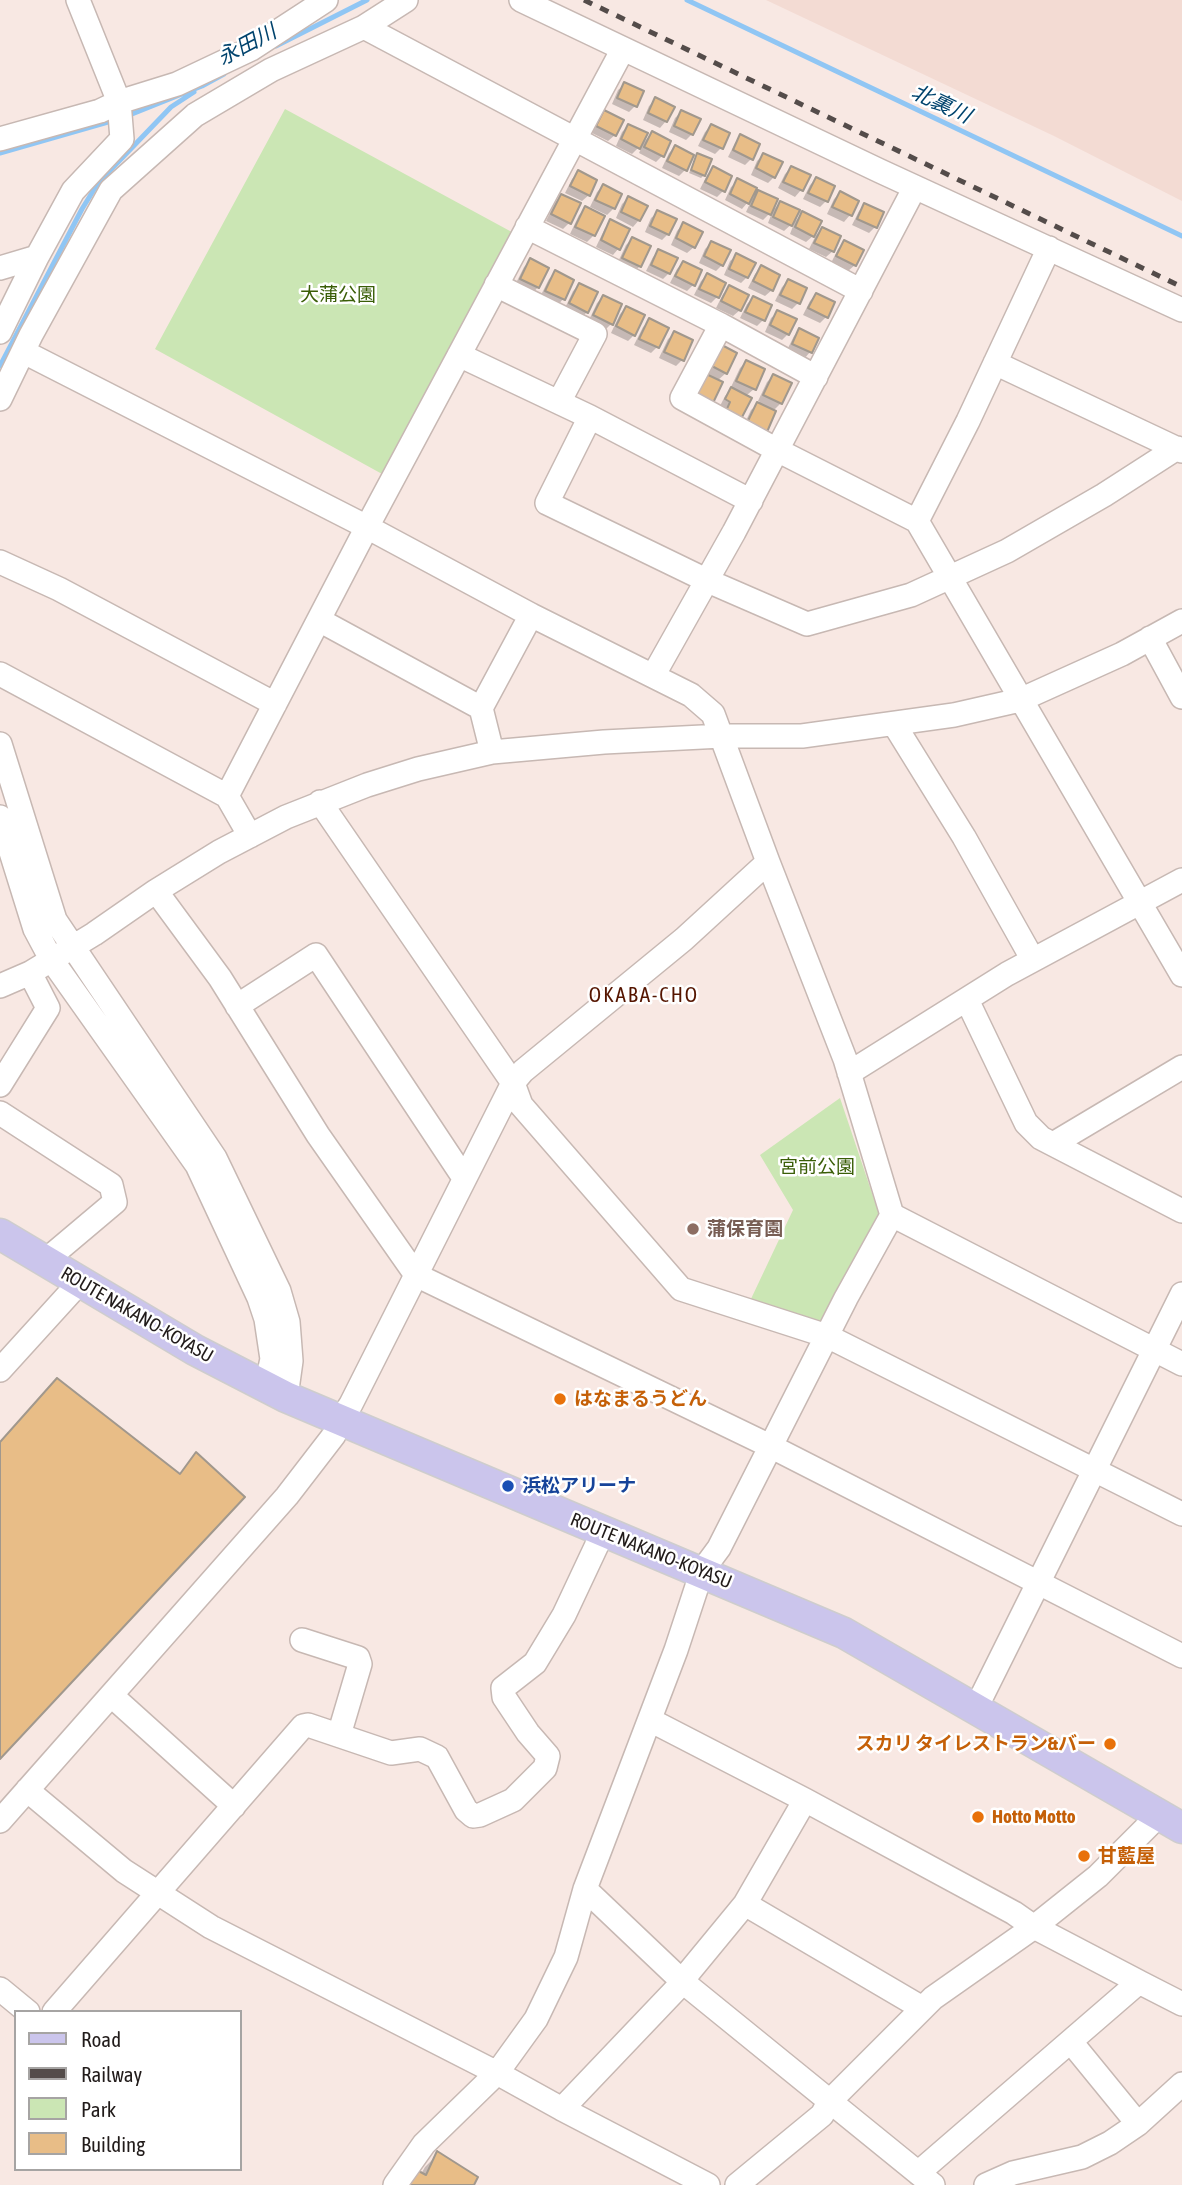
<!DOCTYPE html>
<html>
<head>
<meta charset="utf-8">
<style>
	body { margin:0 }
	#map { position:relative; width:1182px; height:2185px; overflow:hidden; background:#f8e8e3; font-family:"Asap Condensed",sans-serif }
	canvas { display:block }
	.legend { position:absolute; left:14px; top:2010px; width:228px; height:161px; box-sizing:border-box; background:#fff; border:2px solid #a6a4a3; margin:0; padding:9px 12px; list-style:none; font-size:21px; color:#211b1a }
	.legend li { display:flex; align-items:center; gap:14px; height:35px }
	.legend b { width:35px; border:2px solid #a6a4a3 }
</style>
</head>
<body>
<div id="map">
<canvas width="1182" height="2185"></canvas>
<ul class="legend">
<li><b style="height:9px;background:#cbc5ec"></b>Road</li>
<li><b style="height:9px;background:#544c4a"></b>Railway</li>
<li><b style="height:19px;background:#cbe6b4"></b>Park</li>
<li><b style="height:19px;background:#e8bd87"></b>Building</li>
</ul>
</div>
<script>
const c = document.querySelector('canvas').getContext('2d');
c.lineJoin = 'round';
function paint(path, color) { c.fillStyle = color; c.fill(path, 'evenodd'); }
const poly = rows => new Path2D(rows.map(r => 'M' + r).join(''));
function stroke(path, color, width, dash) { c.strokeStyle = color; c.lineWidth = width; c.lineCap = dash ? 'butt' : 'round'; c.setLineDash(dash || []); c.stroke(path); }
function drawText(font, color, halo, rows, align = 'center') {
  c.font = font + ' "Asap Condensed","Noto Sans JP",sans-serif'; c.lineWidth = 5; c.setLineDash([]); c.textBaseline = 'middle'; c.strokeStyle = halo; c.fillStyle = color; for (const [text, x, y, turn = 0] of rows) {
    c.save(); c.translate(x, y); c.rotate((+turn || 0) * Math.PI / 180); c.textAlign = isNaN(turn) ? turn : align; if (halo) c.strokeText(text, 0, 0); c.fillText(text, 0, 0); c.restore();
  }
}
const built = poly([
	[766,0,1182,0,1182,201,1054,136]
]);
const green = poly([
	[285,109,521,237,393,480,155,349],
	[840,1098,879,1214,822,1322,750,1301,793,1210,760,1155]
]);
const shadow = poly([
	[625,84,635,106,629,112,612,104,618,90],
	[656,99,672,108,666,121,660,128,643,120,649,106],
	[681,112,692,134,686,140,669,132,675,118],
	[604,113,615,135,608,141,592,133,598,119],
	[628,126,641,145,652,133,662,156,656,162,639,153,644,142,632,154,616,146,622,132],
	[711,126,721,148,715,154,698,146,705,132],
	[741,137,751,159,745,165,728,157,735,143],
	[675,147,685,170,679,176,662,168,669,153],
	[698,155,704,175,701,178,689,173],
	[763,155,774,177,768,183,751,175,757,161],
	[791,168,808,176,801,190,795,197,778,188,785,174],
	[713,169,723,191,717,197,700,189,707,175],
	[578,173,589,195,582,201,565,193,572,179],
	[816,179,826,201,820,207,803,199,810,185],
	[738,181,748,202,742,209,725,200,731,187],
	[603,186,620,194,614,208,607,215,590,207,597,192],
	[759,192,770,213,780,203,792,224,802,214,813,236,806,242,790,234,795,221,784,231,768,223,773,210,763,220,746,212,752,199],
	[840,193,857,201,850,215,844,222,827,214,834,199],
	[561,196,569,223,563,229,546,221,555,202],
	[628,198,639,220,633,227,616,218,622,204],
	[865,205,882,213,875,227,869,233,852,225,859,211],
	[585,209,602,216,594,235,587,242,570,234,579,215],
	[658,212,668,234,662,240,645,232,651,218],
	[611,222,619,248,613,255,596,247,605,228],
	[683,224,694,247,687,253,671,245,677,231],
	[822,229,833,251,826,257,809,249,816,235],
	[632,239,640,266,634,272,617,264,626,245],
	[711,243,722,265,716,271,699,263,705,249],
	[844,243,855,265,848,271,831,263,838,249],
	[659,251,669,273,663,279,646,271,653,257],
	[737,255,747,277,741,283,724,275,730,261],
	[530,261,538,287,532,294,515,285,524,267],
	[683,263,693,285,687,291,670,283,677,269],
	[761,268,772,290,765,296,748,288,755,274],
	[555,273,572,281,563,299,557,306,540,297,549,279],
	[707,275,724,283,717,297,711,303,694,295,701,281],
	[788,281,798,303,792,309,775,301,782,287],
	[579,285,587,312,581,318,564,310,573,291],
	[729,288,740,310,733,316,716,308,723,294],
	[816,295,826,317,820,323,803,315,810,301],
	[603,297,611,324,605,330,588,322,597,303],
	[753,298,763,320,757,326,740,318,747,304],
	[626,308,634,335,628,341,611,333,620,314],
	[778,312,788,334,782,340,765,332,771,318],
	[649,321,666,328,657,347,651,353,634,345,643,327],
	[800,330,817,338,810,352,804,359,787,350,794,336],
	[675,333,682,360,676,366,659,358,668,339],
	[712,352,726,373,717,381,698,381],
	[746,362,754,389,721,417,725,408,720,406,725,396,733,388,731,387,740,368],
	[773,376,781,403,773,411,742,429,751,410,760,402,758,401,767,382],
	[438,2154,472,2185,421,2174,425,2167]
]);
const stream = poly([
	[687,0,1182,236],
	[276,46,367,0],
	[127,116,202,86,224,74],
	[0,153,115,120],
	[0,366,82,209,98,183,171,107,194,92],
	[84,986,94,1001]
]);
const building = poly([
	[624,82,644,91,637,107,617,98,624,82],
	[655,97,675,107,667,122,648,113,655,97],
	[604,110,624,120,616,136,596,126,604,110],
	[681,110,701,119,693,135,674,126,681,110],
	[628,124,648,133,640,149,621,139,628,124],
	[711,124,730,133,723,149,703,140,711,124],
	[652,131,671,141,664,157,644,147,652,131],
	[740,134,760,144,753,160,733,150,740,134],
	[675,145,694,155,687,171,667,161,675,145],
	[697,153,712,159,705,176,691,170,697,153],
	[763,153,783,162,775,178,756,168,763,153],
	[713,166,732,176,725,192,705,182,713,166],
	[791,166,811,175,803,191,783,182,791,166],
	[578,170,597,180,590,196,570,186,578,170],
	[816,177,835,186,828,202,808,193,816,177],
	[737,178,757,188,749,204,730,194,737,178],
	[603,184,622,194,615,209,595,200,603,184],
	[758,190,778,199,771,215,751,206,758,190],
	[840,191,859,201,852,216,832,207,840,191],
	[561,194,581,203,571,224,551,214,561,194],
	[628,196,648,206,640,221,621,212,628,196],
	[780,201,800,210,792,226,773,217,780,201],
	[864,203,884,212,877,228,857,219,864,203],
	[585,206,605,216,595,236,575,227,585,206],
	[657,210,677,219,669,235,650,226,657,210],
	[802,211,822,221,814,237,795,227,802,211],
	[610,219,630,229,620,250,601,240,610,219],
	[683,222,703,232,695,248,676,238,683,222],
	[822,227,841,236,834,252,814,243,822,227],
	[632,237,651,246,641,267,622,258,632,237],
	[844,240,864,250,856,266,836,256,844,240],
	[711,241,731,250,723,266,704,256,711,241],
	[658,249,678,258,670,274,651,265,658,249],
	[736,253,756,263,748,278,729,269,736,253],
	[530,258,549,268,539,288,520,279,530,258],
	[683,261,702,270,695,286,675,276,683,261],
	[761,265,780,275,773,291,753,281,761,265],
	[555,270,574,280,565,300,545,291,555,270],
	[707,273,726,283,719,298,699,289,707,273],
	[788,279,807,288,800,304,780,295,788,279],
	[579,283,598,292,588,313,569,303,579,283],
	[729,285,749,295,741,311,721,301,729,285],
	[816,293,835,302,828,318,808,308,816,293],
	[603,295,622,304,613,325,593,315,603,295],
	[753,296,772,305,765,321,745,312,753,296],
	[626,306,645,315,635,336,616,326,626,306],
	[777,310,797,319,789,335,770,325,777,310],
	[649,318,669,328,659,348,639,339,649,318],
	[799,328,819,338,812,353,792,344,799,328],
	[674,331,693,340,684,361,664,352,674,331],
	[718,343,737,353,727,374,708,364,718,343],
	[746,360,765,369,756,390,736,381,746,360],
	[704,373,723,382,713,403,694,394,704,373],
	[773,374,792,383,782,404,763,395,773,374],
	[731,387,752,398,741,419,726,411,730,402,725,399,731,387],
	[757,402,776,411,767,432,747,423,757,402],
	[57,1378,180,1474,196,1452,245,1497,0,1759,0,1442,57,1378],
	[437,2151,478,2177,474,2185,407,2185,415,2169,426,2175,437,2151]
]);
const minor = poly([
	[521,0,880,171,1182,310],
	[364,27,861,291],
	[0,139,100,111,119,102,177,84,251,49,326,0],
	[527,227,721,325,682,398,777,450,917,521],
	[1049,248,968,421,917,521,1182,975],
	[0,268,37,257,73,191,122,139,119,102,78,0],
	[496,285,595,334,559,402],
	[721,325,816,377],
	[0,332,37,257],
	[24,352,367,527,531,615,691,695,713,714,768,862,845,1059,892,1215,846,1298,719,1548,702,1571,676,1650,585,1889,566,1957,536,2019,497,2073,424,2144,395,2185],
	[459,355,590,417,547,503,708,581,807,624,911,595,1007,551,1104,495,1177,448],
	[995,363,1182,451],
	[0,399,31,335,111,190,195,115,271,70,364,27,406,0],
	[590,417,751,501],
	[0,562,59,589,275,704],
	[319,620,481,708],
	[1150,638,1182,697],
	[0,674,227,796],
	[653,676,734,532,915,187],
	[894,724,964,837,1033,960],
	[0,744,55,920,215,1158,279,1291,288,1322,291,1361,286,1397],
	[492,752,481,708,531,615],
	[320,802,513,1083,521,1105,681,1289,827,1336,1182,1514],
	[0,817,35,929,51,959,197,1165,259,1298,266,1319,272,1359,266,1387],
	[250,836,227,796,367,527,623,49],
	[156,891,220,978,318,1135,416,1275,772,1447,1182,1656],
	[0,986,30,973,94,934,156,891,219,852,286,817,367,785,418,769,492,752,604,742,722,736,802,736,954,715,1020,700,1122,654,1182,621],
	[967,1000,1026,1123,1041,1138,1182,1211],
	[237,1006,316,955,464,1178],
	[849,1073,1007,974,1182,880],
	[0,1085,48,1008,30,973],
	[0,1113,111,1185,115,1202,45,1261],
	[1053,1144,1182,1067],
	[892,1215,1182,1364],
	[0,1370,80,1282],
	[302,1640,358,1658,360,1664,339,1735],
	[112,1696,234,1806],
	[976,1708,1182,1294],
	[650,1720,805,1800,1014,1913,1034,1927,1139,1982,918,2173],
	[27,1790,124,1871,211,1927,497,2073,562,2109,708,2185],
	[0,1821,287,1496,334,1435,340,1421,351,1404,513,1083,523,1071,684,939,768,862],
	[585,1889,683,1982,933,2185],
	[745,1904,922,2008],
	[1139,1982,1182,2004],
	[0,1989,28,2012],
	[54,2012,303,1726,308,1725,391,1753,420,1749,437,1757,466,1810,473,1816,480,1815,513,1800,545,1768,548,1756,528,1733,504,1697,503,1688,535,1663,564,1615,603,1532],
	[1071,2042,1138,2124],
	[562,2109,683,1982,689,1972,745,1904,805,1800],
	[737,2185,822,2115,829,2102,933,1998,1034,1927,1098,1876,1158,1816],
	[986,2185,1013,2173,1082,2157,1110,2143,1138,2124,1182,2084]
]);
const major = poly([
	[0,1234,195,1350,286,1397,844,1633,1182,1828]
]);
const rail = poly([
	[584,0,1182,287]
]);
const markers = [
	[693,1229,7,"#8d6e63"],
	[560,1399,7,"#e8710a"],
	[508,1486,7,"#1a4fb4"],
	[1110,1744,7,"#e8710a"],
	[978,1817,7,"#e8710a"],
	[1084,1856,7,"#e8710a"]
];
const parkNames = [
	["大蒲公園",338,295],
	["宮前公園",817,1167]
];
const educationNames = [
	["蒲保育園",707,1229]
];
const streetNames = [
	["ROUTE NAKANO-KOYASU",137,1315,30],
	["ROUTE NAKANO-KOYASU",651,1551,22]
];
const foodNames = [
	["はなまるうどん",574,1399],
	["スカリ タイレストラン&バー",1096,1744,"right"],
	["Hotto Motto",992,1817],
	["甘藍屋",1098,1856]
];
const transitNames = [
	["浜松アリーナ",522,1486]
];
const waterNames = [
	["永田川",247,45,-28],
	["北裏川",941,104,25]
];
const neighbourhoodNames = [
	["OKABA-CHO",644,995]
];
paint(built, '#f3dbd3');
paint(green, '#cbe6b4');
paint(shadow, '#0003');
stroke(stream, '#90c6f4', 5);
paint(building, '#e8bd87');
stroke(building, '#a1988d', 2);
stroke(minor, '#c7b8b3', 26);
stroke(major, '#cecdcd', 33);
stroke(minor, '#fff', 23);
stroke(major, '#cbc5ec', 30);
stroke(rail, '#544c4a', 5, [9, 9]);
for (const [x, y, r, color] of markers) { const dot = new Path2D(); dot.arc(x, y, r, 0, 2 * Math.PI); c.fillStyle = color; c.fill(dot); stroke(dot, '#fff', 2.5); }
drawText('19px', '#3a5e07', '#fff', parkNames);
drawText('bold 19px', '#785e54', '#fff', educationNames, 'left');
drawText('19px', '#211b1a', '#fff', streetNames);
drawText('bold 19px', '#c56008', '#fff', foodNames, 'left');
drawText('bold 19px', '#164399', '#fff', transitNames, 'left');
drawText('italic 21px', '#00436d', '#fff', waterNames);
c.letterSpacing = '2px';
drawText('21px', '#551500', '#fff', neighbourhoodNames);
c.letterSpacing = '0px';
</script>
</body>
</html>
